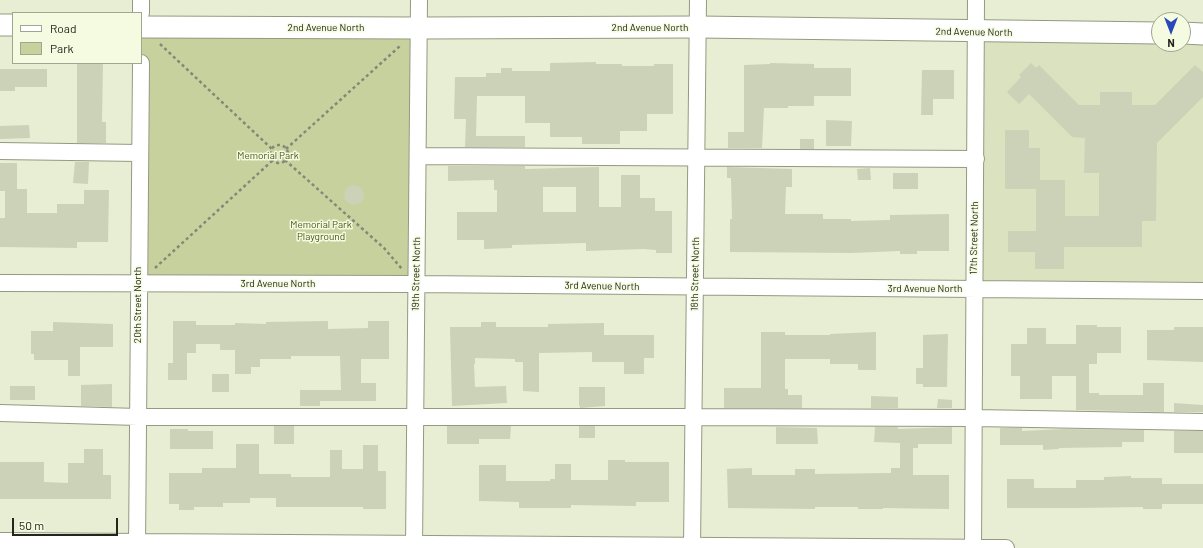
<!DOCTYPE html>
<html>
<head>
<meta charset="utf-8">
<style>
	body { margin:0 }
	#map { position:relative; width:1203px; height:548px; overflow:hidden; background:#e7eed3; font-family:Barlow,sans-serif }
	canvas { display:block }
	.legend { position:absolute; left:12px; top:12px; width:130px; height:52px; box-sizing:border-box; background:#f4fbe0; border:1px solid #a1a692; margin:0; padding:5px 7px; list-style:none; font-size:12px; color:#24261c }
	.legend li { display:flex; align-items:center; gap:8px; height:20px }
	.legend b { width:20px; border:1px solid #a1a692 }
	.north { position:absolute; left:1151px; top:12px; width:40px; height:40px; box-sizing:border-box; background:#f4fbe0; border:1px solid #a1a692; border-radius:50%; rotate:180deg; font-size:11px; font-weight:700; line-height:16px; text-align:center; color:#24261c }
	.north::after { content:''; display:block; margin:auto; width:14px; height:18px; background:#2849b9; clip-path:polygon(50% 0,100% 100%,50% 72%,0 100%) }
	.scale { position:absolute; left:12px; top:518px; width:106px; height:18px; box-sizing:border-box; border:2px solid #24261c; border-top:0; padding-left:5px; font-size:12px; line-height:14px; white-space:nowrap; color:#24261c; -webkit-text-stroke:3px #f4fbe0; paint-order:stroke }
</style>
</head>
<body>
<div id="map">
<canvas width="1203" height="548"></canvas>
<ul class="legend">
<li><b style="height:5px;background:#fff"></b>Road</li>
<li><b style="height:11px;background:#c6d19e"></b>Park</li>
</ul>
<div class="north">N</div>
<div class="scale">50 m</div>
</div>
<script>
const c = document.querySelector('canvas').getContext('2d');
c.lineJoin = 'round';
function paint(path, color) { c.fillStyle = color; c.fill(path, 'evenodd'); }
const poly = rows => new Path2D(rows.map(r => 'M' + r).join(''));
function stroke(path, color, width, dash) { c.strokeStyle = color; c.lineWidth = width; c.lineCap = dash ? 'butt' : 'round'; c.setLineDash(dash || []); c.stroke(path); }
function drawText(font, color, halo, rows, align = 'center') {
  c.font = font + ' Barlow,sans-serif'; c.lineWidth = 3; c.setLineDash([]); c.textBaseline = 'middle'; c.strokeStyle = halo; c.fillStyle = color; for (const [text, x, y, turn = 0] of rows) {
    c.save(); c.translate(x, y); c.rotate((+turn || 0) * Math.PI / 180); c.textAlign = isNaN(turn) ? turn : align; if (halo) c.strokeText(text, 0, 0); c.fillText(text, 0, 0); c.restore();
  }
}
const built = poly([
	[976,32,1159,33,1159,44,1183,44,1183,33,1203,34,1203,291,974,289]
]);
const green = poly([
	[141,27,419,28,416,284,138,284]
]);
const building = poly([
	[596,62,596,64,622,64,622,66,654,66,654,64,673,64,673,114,647,114,647,131,620,131,620,144,582,144,582,137,550,137,550,123,525,123,525,96,477,96,476,136,525,136,525,147,465,147,466,119,454,119,455,77,486,77,486,73,501,73,501,68,512,68,512,71,550,71,550,63],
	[77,63,103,63,102,122,106,122,106,143,77,143],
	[770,63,814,64,814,68,851,68,851,96,814,96,814,106,788,106,788,108,764,108,762,148,728,148,728,132,744,132,744,65,770,64],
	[1031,63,1036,68,1039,65,1079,105,1100,105,1100,92,1132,92,1132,105,1155,105,1195,65,1203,72,1203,97,1157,143,1156,221,1142,221,1142,247,1064,247,1064,269,1035,269,1035,252,1008,252,1008,231,1036,231,1036,189,1005,189,1005,130,1029,130,1029,148,1040,148,1040,180,1065,180,1065,216,1099,216,1099,173,1084,173,1085,138,1072,137,1029,94,1019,104,1007,92,1021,77,1019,75],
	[0,69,47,69,47,87,15,87,15,91,0,91],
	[922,70,954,70,954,99,933,99,933,115,921,115],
	[826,120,852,121,851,146,826,146],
	[29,125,30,138,0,139,0,126],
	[800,139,814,139,814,149,800,149],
	[75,162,89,162,88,184,73,183],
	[0,163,17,163,17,189,27,189,27,213,57,213,57,204,84,204,84,190,109,190,108,242,77,242,77,248,0,247,0,218,5,218,5,191,0,191],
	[448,166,525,166,525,169,599,167,599,207,621,207,621,175,640,175,640,198,655,198,655,211,672,211,672,253,656,253,656,250,643,249,586,251,586,243,512,245,512,248,484,249,484,240,457,240,457,212,497,212,497,190,494,190,494,180,448,181],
	[543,187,576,187,576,212,543,212],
	[727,167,792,169,792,187,786,187,785,214,823,214,823,219,851,219,851,221,890,220,890,215,949,214,949,251,917,251,917,254,900,254,900,251,851,253,730,252,730,219,732,219,731,178,727,178],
	[870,168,871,180,858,180,857,169],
	[893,173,918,173,918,189,893,189],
	'344 195a10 10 0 1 1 20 0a10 10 0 1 1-20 0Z',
	[173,321,196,321,196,325,235,325,235,323,266,324,266,322,328,321,328,329,368,328,368,321,389,321,389,359,361,359,361,383,376,383,376,401,320,401,320,406,300,406,300,390,341,390,340,356,291,356,291,359,260,359,260,367,251,367,251,374,235,374,235,350,220,350,220,344,196,344,196,353,187,353,187,380,168,380,168,363,173,363],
	[53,322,113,324,113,347,80,347,80,376,68,376,68,360,34,360,34,354,31,354,31,331,53,331],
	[481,322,496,322,496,327,548,327,548,324,604,323,604,335,654,335,654,358,644,358,644,374,624,374,624,362,592,362,592,352,539,353,539,392,523,391,523,362,515,362,515,359,475,358,475,364,474,364,475,387,506,386,507,403,452,406,450,327,481,327],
	[1076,325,1097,325,1097,327,1121,327,1121,353,1097,353,1097,364,1089,364,1089,393,1099,393,1099,395,1143,395,1143,383,1164,383,1164,412,1076,410,1076,376,1052,376,1052,399,1020,399,1020,376,1011,376,1011,344,1027,344,1027,328,1046,328,1046,344,1076,344],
	[1174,327,1203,327,1203,362,1147,360,1147,330,1174,330],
	[761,332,785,332,785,335,830,335,830,334,876,332,876,370,858,370,858,364,830,364,830,359,785,359,785,389,788,389,788,395,802,395,802,408,724,408,724,388,761,388],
	[948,334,947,387,923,387,923,384,916,384,916,368,923,368,923,335],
	[212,374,229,374,229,392,212,392],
	[112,384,112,407,81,406,81,385],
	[10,386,35,386,35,400,10,400],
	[579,387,605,387,605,406,580,408,580,406,579,406],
	[871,396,898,397,898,408,871,408],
	[938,399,952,400,952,408,937,408],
	[1174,403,1203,405,1203,412,1174,412],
	[274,426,294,426,294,444,274,444],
	[447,426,511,426,510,439,479,439,479,444,447,444],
	[579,426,595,426,595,438,579,438],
	[776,427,817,428,818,444,776,444],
	[875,427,898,427,898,429,952,427,952,444,918,444,918,448,913,448,913,475,949,475,949,509,883,508,883,509,858,509,858,507,815,507,815,509,728,508,727,469,752,468,752,475,795,475,795,469,815,469,815,474,891,473,891,468,900,468,900,443,874,442],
	[1000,428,1022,428,1022,431,1064,429,1144,430,1144,442,1122,442,1122,447,1059,448,1059,449,1043,450,1043,445,1000,445],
	[170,429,188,429,188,431,213,431,213,449,170,449],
	[1174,431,1203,431,1203,453,1174,453],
	[236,444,259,444,259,474,291,474,291,477,330,477,330,450,342,450,342,469,363,469,363,445,378,445,378,471,386,471,386,509,363,509,363,507,276,507,276,498,250,498,250,503,223,503,223,507,194,507,194,510,179,510,179,504,169,504,169,473,202,473,202,468,236,468],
	[84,449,103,449,103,475,111,475,111,499,0,499,0,462,44,462,44,482,68,483,68,463,84,463],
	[608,460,625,460,625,462,669,462,669,502,636,502,636,506,571,505,571,508,519,508,519,502,479,501,479,465,506,465,506,481,550,481,550,479,555,479,555,464,571,464,571,480,608,480],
	[1131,476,1131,478,1162,478,1162,484,1203,484,1203,504,1162,504,1162,509,1143,509,1143,507,1076,508,1007,508,1007,479,1034,479,1034,488,1076,488,1076,480,1104,480,1104,477]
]);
const path = poly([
	[160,44,272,149],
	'270 154a9 9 0 1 1 18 0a9 9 0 1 1-18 0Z',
	[286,149,400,46,402,46],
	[285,160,384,248,402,269],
	[155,268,273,160]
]);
const minor = poly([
	[141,0,141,13],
	[0,151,140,153],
	[418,156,976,159],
	[0,283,416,284,1203,291],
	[0,413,138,417,694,417,974,418,1203,422],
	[0,541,1006,548],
	[137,548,141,63],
	[414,548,419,0],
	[692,548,698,0],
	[973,548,976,0]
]);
const major = poly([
	[0,25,13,25],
	[141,27,419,28,698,27,1159,33],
	[1183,33,1203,34]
]);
const streetNames = [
	["2nd Avenue North",326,28],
	["2nd Avenue North",650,28],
	["2nd Avenue North",974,32,1],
	["17th Street North",974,238,-89],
	["19th Street North",416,274,-89],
	["18th Street North",695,274,-89],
	["3rd Avenue North",278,284],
	["3rd Avenue North",602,286,1],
	["3rd Avenue North",925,289],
	["20th Street North",138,305,-90]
];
const parkNames = [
	["Memorial Park",268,156],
	["Memorial Park",321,225],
	["Playground",321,237]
];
paint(built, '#dae2c0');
paint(green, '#c6d19e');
paint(building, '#cbd2b8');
stroke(minor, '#949a81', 18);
stroke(major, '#949a81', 23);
stroke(path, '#848876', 2.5, [3, 3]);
stroke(minor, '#fff', 16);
stroke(major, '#fff', 21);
drawText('10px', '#24261c', '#f4fbe0', streetNames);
drawText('10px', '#495318', '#f4fbe0', parkNames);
</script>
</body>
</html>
